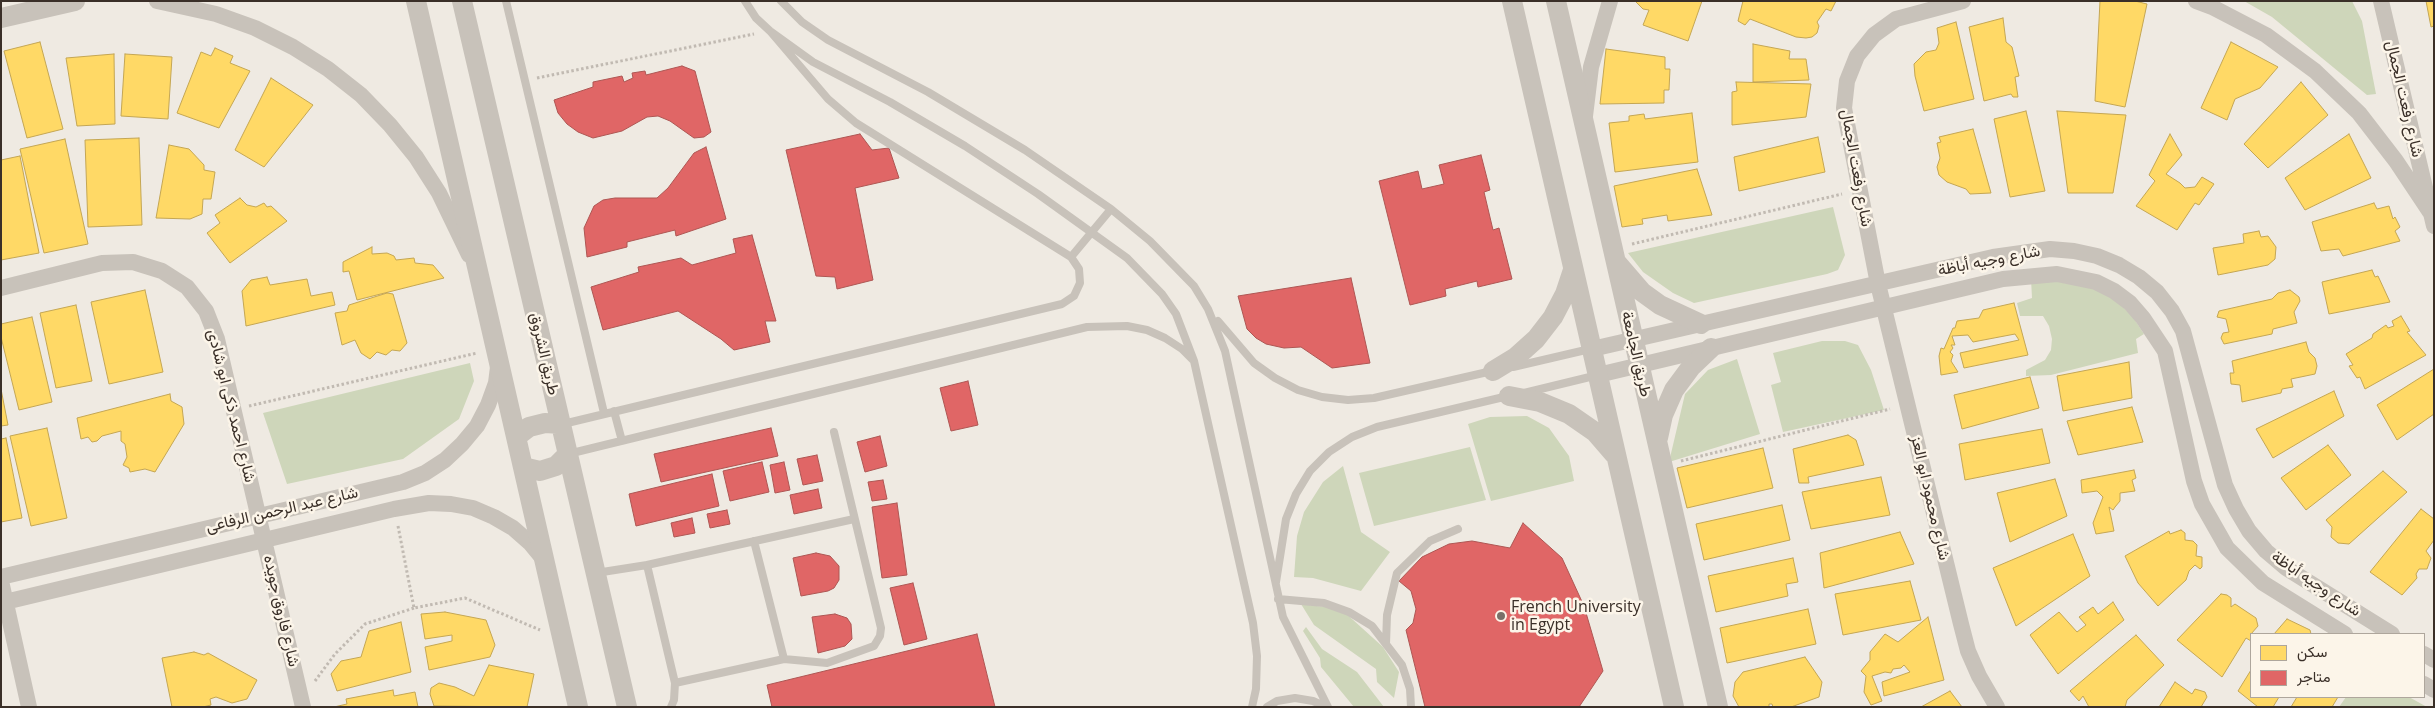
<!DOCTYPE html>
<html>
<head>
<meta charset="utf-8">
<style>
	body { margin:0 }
	#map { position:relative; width:2435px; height:708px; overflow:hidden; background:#efeae2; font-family:"Open Sans",Vazirmatn,sans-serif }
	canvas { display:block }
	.frame { position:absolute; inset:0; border:2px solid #3a2f28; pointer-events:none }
	.legend { position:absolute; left:2250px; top:633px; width:175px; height:65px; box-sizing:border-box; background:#fcf5e9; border:1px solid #aea69c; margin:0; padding:6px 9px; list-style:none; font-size:15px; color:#3a2f28 }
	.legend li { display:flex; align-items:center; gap:10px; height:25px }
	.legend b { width:25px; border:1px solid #aea69c }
</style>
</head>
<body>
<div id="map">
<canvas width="2435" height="708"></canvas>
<div class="frame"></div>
<ul class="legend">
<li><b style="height:14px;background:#ffd966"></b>سكن</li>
<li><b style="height:14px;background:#e06666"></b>متاجر</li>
</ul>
</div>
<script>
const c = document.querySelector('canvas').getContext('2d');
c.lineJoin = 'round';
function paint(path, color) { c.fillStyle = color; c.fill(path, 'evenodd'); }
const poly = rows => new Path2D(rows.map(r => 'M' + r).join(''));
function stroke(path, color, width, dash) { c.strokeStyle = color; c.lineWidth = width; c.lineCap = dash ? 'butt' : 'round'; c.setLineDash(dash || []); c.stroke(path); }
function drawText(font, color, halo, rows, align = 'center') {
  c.font = font + ' "Open Sans",Vazirmatn,sans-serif'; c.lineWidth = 5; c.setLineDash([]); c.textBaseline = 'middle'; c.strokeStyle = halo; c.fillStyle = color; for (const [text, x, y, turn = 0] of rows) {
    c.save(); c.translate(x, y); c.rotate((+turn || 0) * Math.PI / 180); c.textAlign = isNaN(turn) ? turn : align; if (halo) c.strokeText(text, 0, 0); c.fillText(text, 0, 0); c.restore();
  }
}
const green = poly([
	[2244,1,2352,1,2362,21,2376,94,2367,95,2272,17],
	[1833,207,1845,255,1838,270,1827,274,1694,303,1673,293,1643,272,1628,253],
	[2060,278,2111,295,2133,317,2144,334,2136,339,2138,353,2051,375,2026,376,2026,370,2045,360,2051,350,2052,339,2049,326,2043,316,2020,316,2017,303,2032,298,2031,279],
	[1822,341,1845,341,1858,345,1871,370,1884,410,1783,432,1771,385,1781,382,1773,353],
	[1737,359,1760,434,1669,462,1685,394,1708,370],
	[470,363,474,381,459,419,403,459,287,484,263,413],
	[1527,416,1549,428,1569,456,1574,481,1491,501,1468,424,1490,417],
	[1470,447,1486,500,1374,526,1359,473],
	[1343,466,1361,532,1390,552,1361,591,1313,578,1294,577,1297,536,1304,512,1323,482],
	[1301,604,1341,609,1383,647,1399,672,1394,698,1377,682,1376,669,1314,625],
	[1306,627,1322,649,1357,672,1384,707,1354,707,1321,667,1320,658,1303,631],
	[2346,697,2409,697,2427,707,2339,707]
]);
const homes = poly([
	[1635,1,1702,1,1688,41,1643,25,1649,10,1643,9,1635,1],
	[1743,1,1836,1,1831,11,1826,9,1817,22,1819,26,1817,33,1812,37,1806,38,1796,37,1750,19,1745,25,1738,21,1743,1],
	[2100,1,2135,1,2147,4,2125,107,2095,101,2100,1],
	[2426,1,2434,1,2434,26,2431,27,2426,1],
	[2003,18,2006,42,2012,47,2019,76,2015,77,2018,97,2013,97,2011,94,1984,101,1969,27,2003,18],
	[1956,22,1974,99,1924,111,1915,76,1914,64,1926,52,1936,50,1939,43,1937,28,1956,22],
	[40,42,63,129,27,138,4,51,40,42],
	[2231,42,2278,67,2260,88,2235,99,2227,120,2201,108,2231,42],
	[1753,44,1790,51,1789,59,1806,59,1809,80,1753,82,1753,44],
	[215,48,233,56,230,63,250,71,219,128,177,113,201,52,211,56,215,48],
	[1606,49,1665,57,1665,69,1670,69,1669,90,1664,90,1664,103,1600,104,1606,49],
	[114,54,115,124,77,126,66,58,114,54],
	[125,54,172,57,168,119,121,116,125,54],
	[271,78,313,105,264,167,235,150,271,78],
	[1736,82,1811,84,1806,117,1732,125,1732,92,1737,91,1736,82],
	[2301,82,2328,115,2268,168,2244,144,2301,82],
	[2026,111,2045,191,2010,197,1994,119,2026,111],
	[2057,111,2126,115,2113,193,2068,193,2057,111],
	[1692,113,1698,162,1615,172,1609,123,1629,121,1629,116,1644,114,1645,119,1692,113],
	[1973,129,1991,193,1970,194,1966,189,1947,182,1939,175,1937,167,1940,158,1937,143,1941,142,1939,137,1973,129],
	[2170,134,2182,155,2166,174,2180,183,2185,188,2195,187,2202,177,2214,184,2199,205,2195,203,2177,230,2136,206,2155,181,2149,175,2170,134],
	[2349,134,2371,178,2305,210,2285,178,2349,134],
	[1818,137,1825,172,1739,191,1734,157,1818,137],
	[139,138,142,225,88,227,85,140,139,138],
	[65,139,88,244,44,253,20,149,65,139],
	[169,145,189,149,204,165,204,170,215,172,211,199,203,199,202,214,190,219,156,218,169,145],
	[20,156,39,253,1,260,1,160,20,156],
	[1697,169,1712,215,1668,221,1667,215,1642,219,1643,224,1622,227,1614,186,1697,169],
	[240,198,247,205,256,207,264,203,267,207,271,206,287,221,230,263,207,233,220,223,215,215,240,198],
	[2374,203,2377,209,2389,206,2393,219,2395,217,2400,227,2395,231,2400,241,2343,256,2339,249,2321,251,2312,222,2374,203],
	[2259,231,2261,237,2268,236,2276,247,2275,259,2268,265,2218,275,2213,248,2244,243,2243,234,2259,231],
	[372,247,372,254,387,253,394,256,396,260,414,258,415,263,433,265,444,278,357,300,349,271,343,272,343,262,372,247],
	[2372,270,2375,277,2378,276,2390,302,2329,314,2322,282,2372,270],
	[267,277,270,285,307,279,311,296,332,292,335,305,246,326,242,291,251,280,267,277],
	[145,290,163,372,109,384,91,302,145,290],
	[2290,290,2299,297,2300,301,2294,312,2297,323,2273,329,2272,334,2224,344,2221,338,2223,333,2229,332,2226,319,2217,317,2219,311,2272,299,2278,293,2290,290],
	[387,293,393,294,407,343,400,351,392,350,386,355,377,352,370,359,361,353,355,340,342,345,335,313,347,311,349,305,387,293],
	[2014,303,2028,355,1964,368,1960,353,2019,340,2015,334,1973,342,1968,335,1952,336,1955,345,1951,345,1953,348,1950,352,1953,355,1951,361,1958,372,1941,375,1939,356,1941,348,1944,349,1953,328,1955,328,1957,321,1979,318,1983,310,2014,303],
	[76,305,92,381,56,388,40,313,76,305],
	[2401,316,2410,331,2407,332,2426,355,2365,389,2360,377,2357,378,2349,366,2353,365,2346,354,2372,338,2373,334,2386,325,2388,328,2394,326,2392,321,2401,316],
	[32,317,52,402,19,410,1,337,1,324,32,317],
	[2306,342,2309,352,2315,358,2317,366,2315,374,2291,379,2293,387,2282,389,2281,393,2242,402,2240,385,2231,384,2230,373,2234,373,2232,361,2306,342],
	[2129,362,2132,398,2063,411,2057,376,2129,362],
	[2434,369,2434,414,2397,440,2377,405,2434,369],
	[2030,377,2039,408,1962,429,1954,395,2030,377],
	[1,389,8,425,1,426,1,389],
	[2334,391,2344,416,2273,458,2256,429,2334,391],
	[170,394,171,401,182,407,184,424,155,472,145,469,130,472,129,468,123,465,127,457,125,444,121,441,121,431,102,436,97,441,92,442,88,437,81,439,77,418,170,394],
	[2132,407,2143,442,2078,455,2067,421,2132,407],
	[47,428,67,518,31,526,10,436,47,428],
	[2042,429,2050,463,1965,480,1959,444,2042,429],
	[1848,435,1856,440,1864,465,1808,477,1809,483,1799,483,1793,449,1848,435],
	[6,438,22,518,1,522,1,439,6,438],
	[2328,445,2351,475,2306,510,2281,478,2328,445],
	[1763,448,1773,488,1687,508,1677,468,1763,448],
	[2134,470,2136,478,2132,480,2135,491,2120,493,2120,501,2115,507,2113,510,2109,507,2114,531,2096,534,2093,523,2103,497,2097,491,2082,493,2081,480,2134,470],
	[2383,471,2407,492,2349,544,2338,543,2331,537,2332,527,2326,520,2383,471],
	[1881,477,1890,515,1811,529,1802,492,1881,477],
	[2055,479,2067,516,2010,542,1997,493,2055,479],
	[1782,505,1790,540,1704,560,1696,524,1782,505],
	[2421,509,2434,519,2434,540,2426,551,2431,558,2427,569,2419,569,2416,574,2417,578,2402,595,2370,572,2421,509],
	[2181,530,2185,533,2185,540,2193,541,2197,545,2196,556,2202,557,2202,567,2200,569,2195,565,2189,571,2186,580,2158,606,2138,583,2125,556,2169,531,2170,534,2181,530],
	[1900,532,1914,564,1824,588,1820,553,1900,532],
	[2073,534,2090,576,2016,626,1993,568,2073,534],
	[1793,558,1798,582,1786,584,1788,596,1716,612,1708,576,1793,558],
	[1910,581,1921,620,1843,635,1835,594,1910,581],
	[2221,594,2227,595,2231,598,2231,607,2235,604,2256,618,2258,626,2251,634,2251,641,2246,638,2222,677,2177,640,2221,594],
	[2113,602,2124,620,2058,674,2030,635,2059,612,2077,632,2086,625,2079,617,2093,607,2098,614,2113,602],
	[1808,609,1816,644,1727,663,1720,628,1808,609],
	[445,612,486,620,495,645,490,657,429,670,425,647,452,641,452,635,425,639,421,614,445,612],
	[1928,617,1944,680,1884,696,1882,682,1910,672,1904,665,1901,668,1893,669,1891,673,1885,672,1872,676,1882,701,1871,705,1864,692,1866,676,1861,671,1870,660,1870,652,1885,634,1898,642,1928,617],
	[2287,619,2310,630,2311,634,2274,634,2287,619],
	[401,622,411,672,337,691,331,674,341,661,361,657,369,631,401,622],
	[2136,635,2164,665,2127,700,2125,707,2089,707,2083,696,2079,701,2070,691,2136,635],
	[194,652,204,655,208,653,257,680,247,699,232,703,216,697,210,699,211,705,203,707,172,707,162,658,194,652],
	[1805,657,1822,682,1819,697,1791,707,1773,707,1772,704,1769,704,1769,707,1739,707,1733,696,1735,682,1743,672,1805,657],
	[489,665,534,674,527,707,434,706,430,694,431,688,439,683,455,687,474,696,489,665],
	[2251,670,2251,697,2279,697,2273,707,2258,707,2238,691,2251,670],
	[2175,682,2192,694,2195,689,2205,692,2207,697,2201,707,2159,707,2175,682],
	[393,690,394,696,415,692,418,707,334,707,347,704,346,699,393,690],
	[1950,691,1962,707,1921,707,1950,691],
	[2297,697,2338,697,2332,707,2291,707,2297,697]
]);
const shops = poly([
	[682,66,695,71,711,132,704,137,694,138,670,121,658,116,647,117,622,131,593,138,578,132,567,124,558,113,554,100,593,87,593,82,622,76,624,82,633,78,632,73,645,71,646,75,682,66],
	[860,134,872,150,889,148,899,178,855,188,873,280,837,289,835,277,816,276,786,150,860,134],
	[706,147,726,219,676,236,675,230,627,242,627,247,587,257,584,228,594,206,603,200,615,198,657,198,668,188,694,153,706,147],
	[1481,155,1490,190,1484,192,1493,230,1499,228,1512,279,1478,287,1477,281,1445,289,1446,296,1410,305,1379,181,1418,171,1422,189,1444,184,1439,165,1481,155],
	[752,235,776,321,765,321,770,342,734,350,721,339,678,311,603,330,591,287,639,272,638,267,681,258,692,265,736,253,733,239,752,235],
	[1351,278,1370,363,1332,368,1301,347,1284,348,1266,344,1256,338,1247,329,1238,296,1351,278],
	[968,381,978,425,951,431,940,388,968,381],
	[771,428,778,456,661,482,654,454,771,428],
	[880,436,887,466,865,472,857,442,880,436],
	[817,455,823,481,803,485,797,459,817,455],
	[762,462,769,492,730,501,723,471,762,462],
	[784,462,790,490,775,493,770,465,784,462],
	[712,474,719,506,636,526,629,494,712,474],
	[883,480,887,499,872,501,868,482,883,480],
	[818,489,822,508,794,514,790,495,818,489],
	[897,503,907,575,882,578,872,507,897,503],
	[727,510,730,524,710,528,707,514,727,510],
	[692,518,695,533,674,537,671,523,692,518],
	[1523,523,1562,558,1584,606,1603,671,1579,707,1425,707,1406,630,1413,623,1416,609,1411,591,1399,581,1422,557,1449,544,1472,541,1510,548,1523,523],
	[816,553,830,556,839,566,839,580,834,588,828,591,801,596,793,558,816,553],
	[913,583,927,639,904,645,890,588,913,583],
	[835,614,847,618,851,624,852,639,845,646,818,653,812,617,835,614],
	[977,634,995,707,772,707,767,685,977,634]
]);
const path = poly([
	[537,78,754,34],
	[1632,244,1842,194],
	[249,406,477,353],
	[1681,461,1890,409],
	[398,526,414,608,465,598,540,630],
	[315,681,335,654,365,624,414,608]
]);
const service = poly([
	[506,1,604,413],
	[745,1,756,18,770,31,813,62,890,102,965,146,1038,194,1127,258,1162,294,1176,314,1194,361,1253,623,1257,656,1256,689,1252,707],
	[781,1,802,22,828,40,928,92,1025,150,1111,209,1150,241,1194,286,1208,309,1225,351,1283,617,1328,707],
	[1071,257,1111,209],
	[1218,321,1254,363,1275,378,1298,390,1322,397,1348,400,1374,398,1492,371],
	[1513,367,1590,349],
	[1524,393,1598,375],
	[614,411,622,441],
	[563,424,1062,304,1074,296,1080,283,1079,269,1071,257,856,123,828,99,770,31],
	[568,454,1087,327,1127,326,1147,330,1165,338,1182,349,1193,360],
	[754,541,784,659],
	[647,565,675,683,674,700,671,707],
	[596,573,647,565,854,519],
	[1276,582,1286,519,1296,494,1310,471,1329,452,1352,437,1377,427,1508,396],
	[1278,599,1324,603,1349,612,1372,626,1402,665,1410,689,1411,707],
	[1386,644,1387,615,1397,573,1430,541,1458,529],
	[675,683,784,659,827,663,874,646,880,636,881,628,834,432],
	[1267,707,1277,701,1295,698,1313,701,1326,707]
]);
const minor = poly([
	[157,1,216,14,255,28,293,47,328,69,361,95,390,125,416,157,439,193,469,255],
	[1963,1,1896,19,1874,35,1857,56,1847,81,1844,108,1878,284,1961,624,1968,651,1979,676,1997,707],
	[2196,1,2212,7,2266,35,2315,71,2359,113,2396,161,2430,212],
	[2381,1,2434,226],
	[1585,116,1591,67,1610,1],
	[1,288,102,263,133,262,162,271,187,287,206,311,217,339,303,707],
	[1592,349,1993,257,2050,249,2074,251,2097,256,2119,265,2139,277,2157,292,2172,311,2183,331,2225,485,2236,509,2249,531,2266,551,2286,568,2392,634],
	[1598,375,2003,279,2057,274,2096,282,2114,291,2130,303,2143,318,2165,351,2194,481,2202,504,2227,548,2263,583,2345,634],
	[1,577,403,482,425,473,445,460,462,444,477,426,488,405,496,383,498,367],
	[1,581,29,707],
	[1,603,394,509,429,503,451,504,473,508,494,517,513,528,530,543,544,560],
	[2424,654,2434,660],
	[2424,684,2434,690]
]);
const tertiary = poly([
	[416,1,578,707],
	[462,1,627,707],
	[1512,1,1674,707],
	[1556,1,1718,707],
	[1,18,75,1],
	[1617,263,1642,292,1660,305,1701,324],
	[1493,371,1516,357,1536,339,1553,317,1565,294,1573,270],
	[1509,396,1540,402,1569,414,1595,432,1614,454],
	[516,437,529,427,545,423,561,424],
	[1658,438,1663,415,1674,390,1691,367,1711,348],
	[523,467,540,471,556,466,568,454]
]);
const markers = [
	[1501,616,5,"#797069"]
];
const streetNames = [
	["شارع رفعت الجمال",2404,99,77],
	["شارع رفعت الجمال",1856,168,80],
	["شارع وجيه أباظة",1989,261,-11],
	["طريق الشروق",544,354,77],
	["طريق الجامعة",1636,354,77],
	["شارع احمد ذكى ابو شادى",231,406,76],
	["شارع محمود ابو العز",1930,498,77],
	["شارع عبد الرحمن الرفاعى",282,510,-13],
	["شارع وجيه أباظة",2316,584,34],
	["شارع فاروق جويده",281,611,77]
];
const poiNames = [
	["French University",1511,607],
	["in Egypt",1511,625]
];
paint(green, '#ced6ba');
paint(homes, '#ffd966');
stroke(homes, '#c4a653', 1);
paint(shops, '#e06666');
stroke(shops, '#ae5653', 1);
stroke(path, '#c1bab2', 3, [2.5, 2.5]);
stroke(service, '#c8c2ba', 8);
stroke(minor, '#c8c2ba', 16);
stroke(tertiary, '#c8c2ba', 20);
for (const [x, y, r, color] of markers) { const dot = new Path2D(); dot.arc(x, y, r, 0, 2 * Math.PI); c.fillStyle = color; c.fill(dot); stroke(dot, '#fcf5e9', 2); }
drawText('16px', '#3a2f28', '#fcf5e9', streetNames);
drawText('16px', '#3a2f28', '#fcf5e9', poiNames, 'left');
</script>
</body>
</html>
